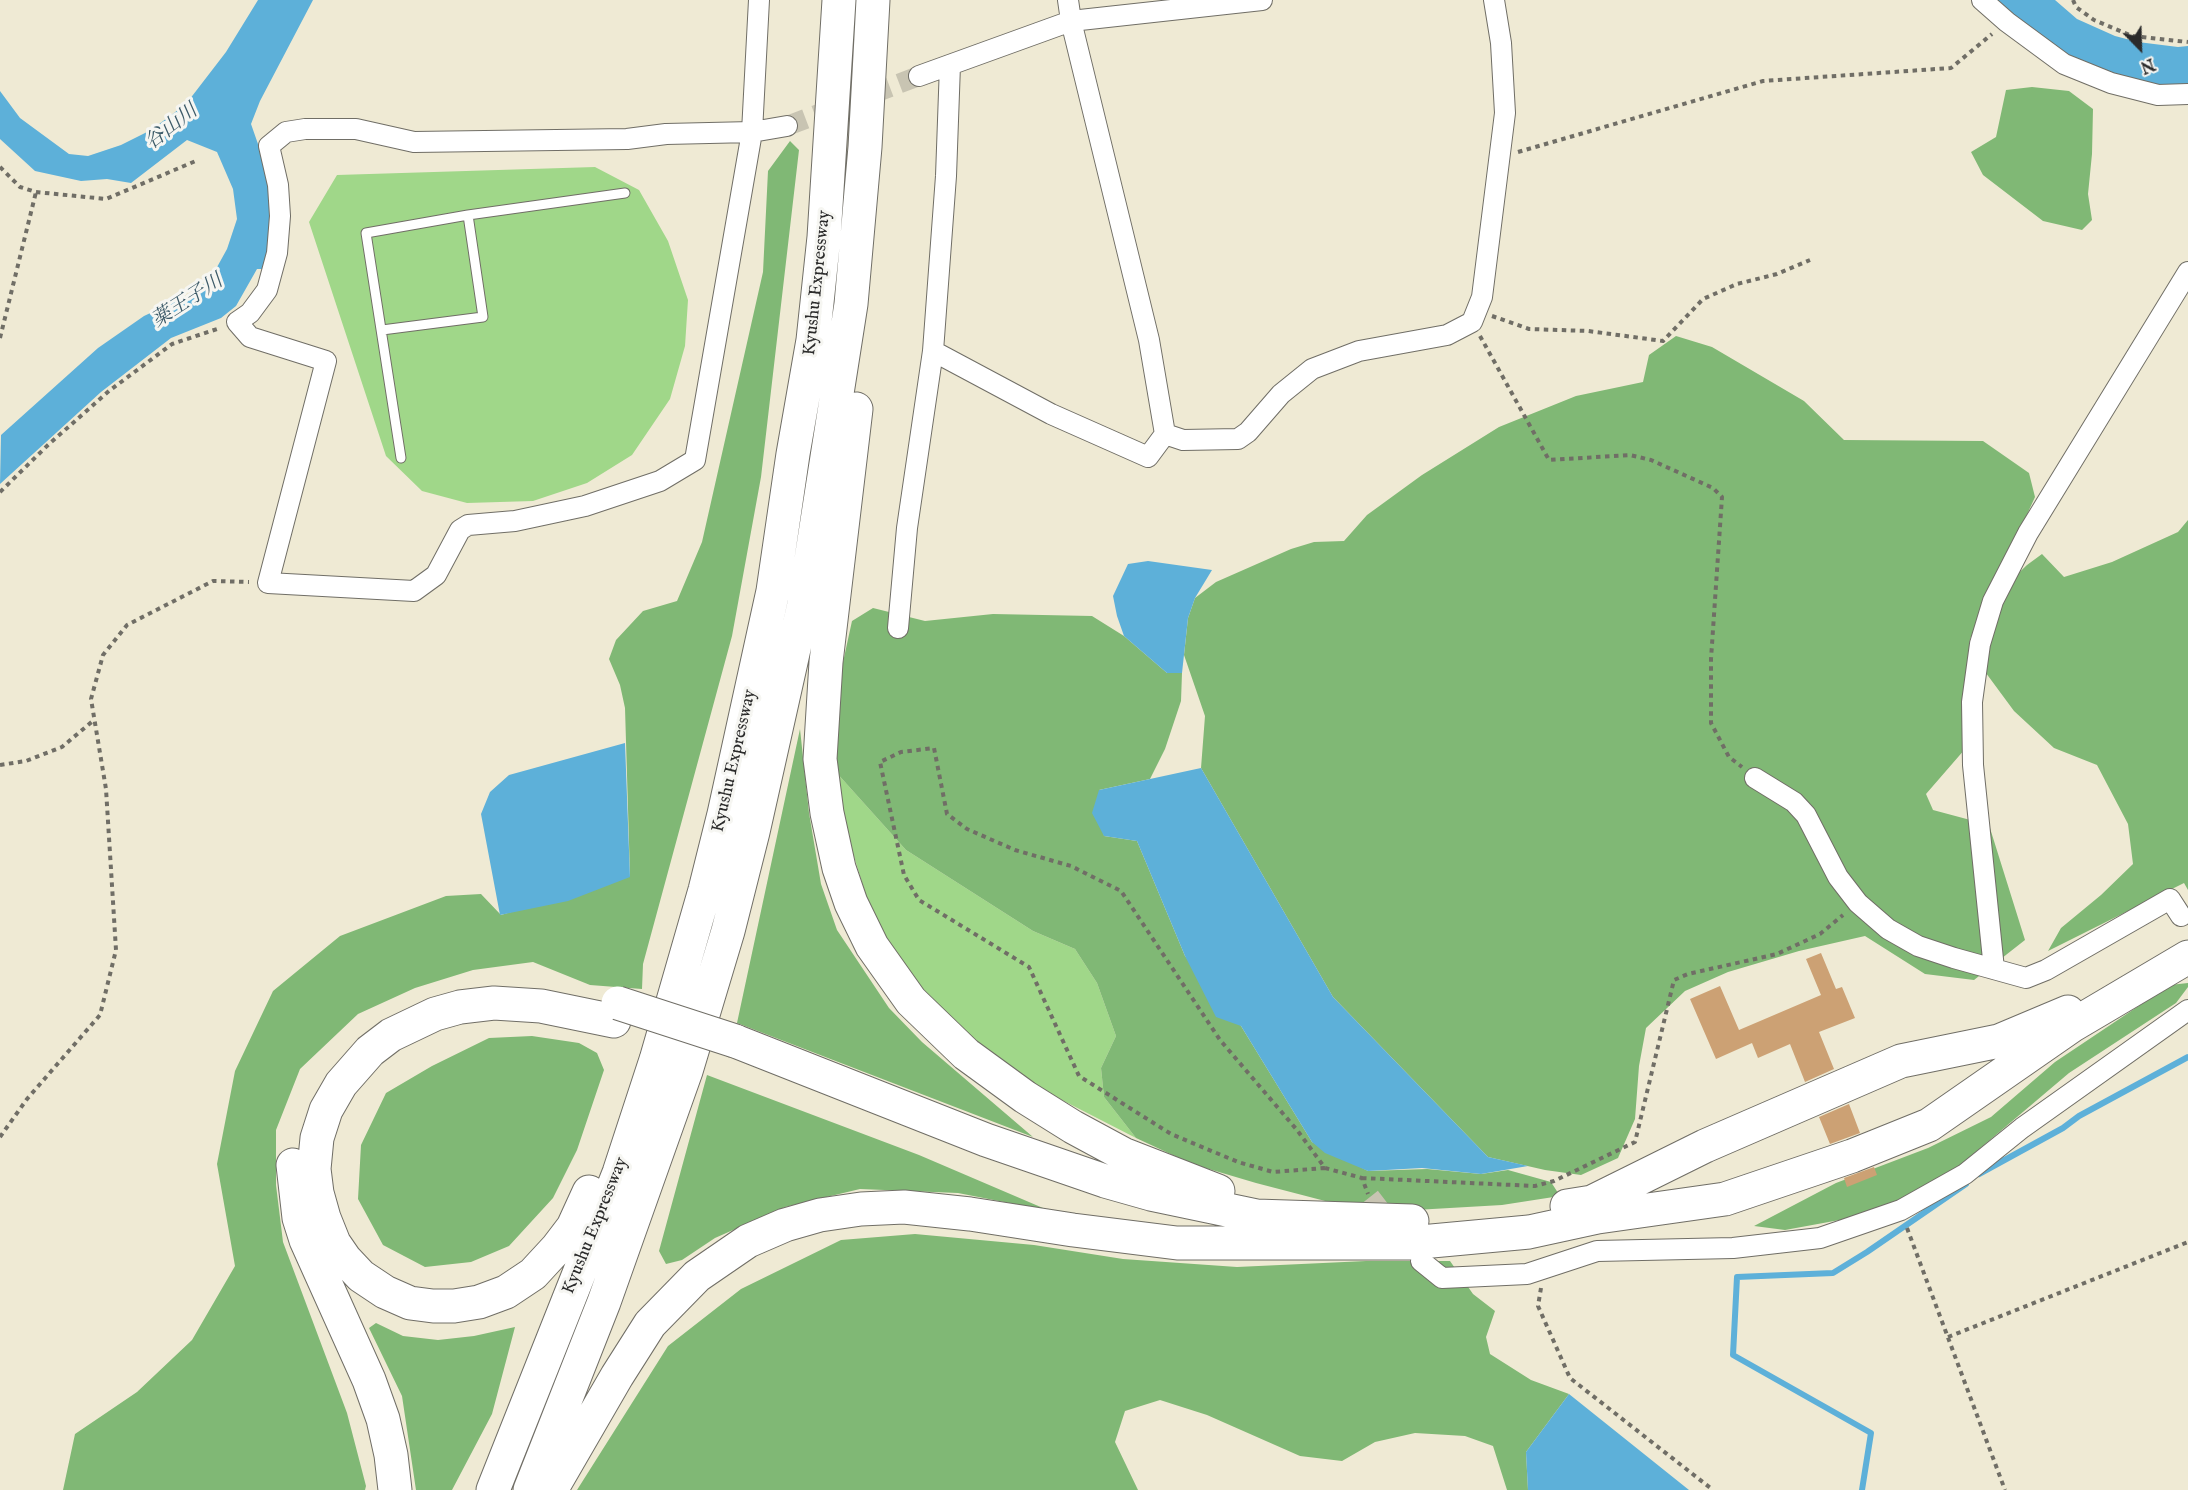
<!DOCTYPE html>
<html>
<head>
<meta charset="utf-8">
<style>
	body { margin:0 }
	#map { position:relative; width:2188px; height:1490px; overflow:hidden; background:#efead4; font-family:"IM FELL English",serif }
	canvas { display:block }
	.north { position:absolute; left:2110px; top:18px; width:60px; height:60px; -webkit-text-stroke:4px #f6f6f2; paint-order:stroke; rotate:157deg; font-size:16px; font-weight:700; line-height:24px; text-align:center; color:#2b2b2b }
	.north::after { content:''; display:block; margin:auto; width:21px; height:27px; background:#2b2b2b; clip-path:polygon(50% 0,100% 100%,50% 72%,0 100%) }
</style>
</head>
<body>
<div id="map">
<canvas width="2188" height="1490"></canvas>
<div class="north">N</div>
</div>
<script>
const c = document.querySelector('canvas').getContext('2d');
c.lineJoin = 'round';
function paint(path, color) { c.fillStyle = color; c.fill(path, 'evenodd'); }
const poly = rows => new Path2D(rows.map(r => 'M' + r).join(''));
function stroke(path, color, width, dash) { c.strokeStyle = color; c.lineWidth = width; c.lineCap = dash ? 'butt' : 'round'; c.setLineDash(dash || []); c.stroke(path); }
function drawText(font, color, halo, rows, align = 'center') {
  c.font = font + ' "IM FELL English","Noto Serif JP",serif'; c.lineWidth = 6; c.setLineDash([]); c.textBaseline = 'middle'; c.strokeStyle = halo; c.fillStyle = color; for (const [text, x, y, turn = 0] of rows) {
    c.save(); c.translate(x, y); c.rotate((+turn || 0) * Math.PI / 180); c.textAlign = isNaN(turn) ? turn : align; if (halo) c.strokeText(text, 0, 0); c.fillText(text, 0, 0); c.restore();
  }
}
const green = poly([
	[595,167,639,190,668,241,688,300,685,346,670,399,632,455,587,483,533,501,467,503,422,491,386,456,309,222,337,175],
	[835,771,906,850,1033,931,1075,949,1097,983,1116,1036,1101,1068,1104,1097,1136,1138,1015,1076,952,1028,903,969,869,905,847,834]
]);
const forest = poly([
	[2032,87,2069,91,2093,109,2092,154,2088,194,2092,220,2082,230,2043,221,1983,175,1971,152,1996,137,2006,90],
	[790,141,799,150,761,477,732,636,643,964,642,989,590,985,533,962,473,970,415,988,358,1014,300,1069,276,1130,276,1185,283,1242,347,1413,366,1486,365,1490,63,1490,75,1434,137,1392,192,1340,235,1266,217,1164,235,1071,273,991,340,936,446,896,481,894,501,915,630,876,625,708,620,685,609,659,616,640,643,611,677,601,702,542,763,272,768,171],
	[1676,336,1712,347,1804,401,1844,440,1983,441,2029,473,2035,497,1970,639,1965,692,1972,741,1926,794,1933,810,1989,825,2025,940,1974,980,1925,974,1865,936,1799,951,1728,972,1685,991,1646,1028,1639,1066,1635,1119,1618,1158,1581,1175,1545,1170,1488,1157,1333,997,1201,768,1205,716,1184,655,1188,618,1195,598,1216,582,1291,549,1314,542,1344,541,1367,515,1422,475,1499,427,1576,396,1643,382,1649,355],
	[2188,520,2188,890,2184,883,2048,951,2061,928,2101,895,2133,864,2128,824,2097,765,2054,748,2014,711,1983,669,2004,587,2027,565,2042,554,2064,577,2112,562,2178,532],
	[873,608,925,621,993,614,1092,616,1124,636,1167,673,1182,673,1181,701,1165,749,1150,779,1099,790,1104,836,1137,841,1185,956,1241,1026,1312,1142,1368,1171,1427,1169,1481,1174,1508,1170,1551,1182,1560,1196,1502,1205,1415,1210,1329,1202,1256,1183,1192,1164,1136,1138,1104,1097,1101,1068,1116,1036,1097,983,1075,949,1033,931,906,850,835,771,838,685,852,621],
	[800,729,809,813,821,884,837,930,889,1008,922,1042,1033,1137,737,1023],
	[2188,983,2188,987,2176,1003,2069,1073,1919,1200,1856,1217,1785,1230,1754,1226,1836,1183,1928,1148,1991,1117,2055,1062,2170,985],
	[532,1036,579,1043,597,1053,604,1070,577,1150,553,1198,509,1246,471,1262,425,1267,383,1245,358,1199,361,1145,386,1093,432,1066,489,1038],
	[707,1075,919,1155,1050,1211,958,1193,860,1189,785,1207,715,1238,682,1260,666,1264,659,1251],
	[915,1234,1034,1245,1123,1259,1237,1267,1366,1261,1450,1261,1473,1294,1495,1311,1486,1337,1490,1354,1531,1380,1569,1394,1526,1452,1528,1490,1507,1490,1493,1446,1465,1436,1415,1433,1375,1442,1342,1461,1300,1456,1207,1415,1160,1400,1125,1411,1115,1442,1138,1490,577,1490,668,1346,741,1289,841,1240],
	[376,1323,403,1336,438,1340,474,1336,515,1327,492,1414,452,1490,416,1490,402,1396,369,1328]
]);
const water = poly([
	[258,0,313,0,260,101,251,124,265,164,272,209,270,245,265,269,257,269,236,306,221,318,171,338,101,392,0,484,1,435,98,348,144,316,193,293,211,278,227,249,237,219,233,189,217,152,187,140,131,183,107,179,81,181,35,171,0,139,0,91,20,118,69,154,88,156,121,145,151,130,186,104,226,52],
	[1993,0,2055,0,2077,19,2115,36,2138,42,2178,47,2188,46,2188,85,2156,86,2113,74,2074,59,1999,6],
	[1148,561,1212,570,1195,598,1188,618,1182,673,1167,673,1124,636,1117,616,1113,596,1128,564],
	[625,743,630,877,568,901,500,915,481,814,490,792,509,775],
	[1201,768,1333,997,1488,1157,1528,1166,1481,1174,1422,1168,1368,1171,1325,1153,1312,1142,1241,1026,1216,1017,1185,956,1137,841,1104,836,1092,813,1099,790],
	[1569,1394,1689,1490,1528,1490,1526,1452]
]);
const stream = poly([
	[1979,1174,2063,1128,2079,1116,2188,1057],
	[1862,1490,1871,1433,1733,1355,1737,1277,1833,1273,1867,1252,1966,1184]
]);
const building = poly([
	[1821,953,1836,989,1842,987,1855,1018,1819,1032,1834,1069,1805,1082,1790,1044,1758,1058,1752,1043,1716,1059,1690,999,1720,986,1739,1030,1821,995,1806,959],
	[1849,1104,1860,1133,1830,1144,1819,1117],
	[1874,1167,1877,1175,1847,1187,1844,1178]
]);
const minorTunnel = poly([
	[787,126,919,76],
	[1370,1197,1391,1224]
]);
const path = poly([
	[2073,0,2076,7,2094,20,2132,36,2188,42],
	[1518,152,1763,81,1951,68,1992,34],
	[0,167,20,187,36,192,106,199,198,160],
	[1492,316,1529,329,1588,331,1663,341,1703,299,1737,284,1777,274,1810,260],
	[1480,336,1549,460,1630,455,1651,460,1713,488,1722,497,1711,659,1711,723,1729,757,1742,767],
	[0,338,36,192],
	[0,492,48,445,109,391,172,344,220,328],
	[0,765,26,761,62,747,94,720],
	[0,1137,27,1099,100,1015,116,950,106,789,91,699,103,655,127,625,213,581,249,582],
	[1325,1168,1273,1172,1238,1162,1171,1134,1079,1076,1029,967,919,900,904,875,880,762,901,752,934,748,947,814,967,829,1015,850,1071,866,1121,891,1220,1040,1297,1130,1325,1168,1362,1178,1368,1194],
	[1362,1178,1535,1186,1554,1181,1635,1142,1674,980,1688,974,1777,954,1820,934,1843,915],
	[1907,1228,2005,1490],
	[1541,1288,1538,1306,1570,1378,1713,1490],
	[1948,1337,2188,1242]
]);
const service = poly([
	[382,330,483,317,468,215],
	[401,458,366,233,468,215,625,193]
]);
const minor = poly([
	[759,0,752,132,695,460,660,481,585,506,515,521,468,525,460,530,436,575,414,591,268,583,326,361,250,337,237,322,250,313,267,290,277,253,280,216,278,185,269,146,286,132,305,129,356,129,414,142,627,139,666,134,752,132,787,126],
	[1982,0,2007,22,2064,64,2111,83,2158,95,2188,94],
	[919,76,1071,21,1262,0],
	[933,351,1051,414,1148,457,1165,434,1149,340,1071,21,1068,0],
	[1165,434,1183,440,1238,439,1248,432,1281,394,1312,369,1359,351,1447,335,1472,322,1482,297,1505,113,1501,43,1494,0],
	[898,628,907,528,933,351,946,176,950,65],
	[1755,778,1794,802,1806,815,1838,877,1858,903,1888,929,1918,946,1954,958,2026,978,2046,970,2170,899,2181,916],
	[1994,969,1973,765,1972,702,1980,644,1993,601,2028,533,2188,272],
	[1421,1261,1442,1278,1527,1274,1597,1251,1733,1248,1820,1238,1901,1210,1965,1174,2022,1128,2188,1010]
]);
const motorway = poly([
	[856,409,826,662,820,759,827,813,839,868,851,903,872,946,911,1001,966,1054,1025,1097,1073,1127,1123,1154,1218,1191],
	[735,1041,986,1140,1105,1181,1151,1194,1256,1216,1412,1221],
	[293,1165,299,1218,306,1240,369,1380,383,1419,391,1455,395,1490],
	[589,1192,573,1227,557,1248,533,1274,506,1292,479,1302,454,1306,433,1306,410,1303,385,1292,361,1276,345,1259,334,1243,324,1218,317,1193,314,1169,317,1138,326,1110,341,1084,370,1051,391,1035,435,1014,460,1007,494,1003,541,1006,614,1021],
	[1567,1206,1592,1202,1705,1146,1901,1061,1999,1041,2068,1012],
	[493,1490,619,1173,656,1060,705,890,724,814,773,591,793,454,813,340,824,237,839,0],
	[530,1490,604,1302,686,1071,728,931,753,832,804,604,851,304,865,147,873,0],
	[551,1490,617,1376,650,1324,697,1276,748,1241,785,1225,820,1215,861,1209,904,1207,970,1214,1073,1230,1177,1243,1410,1243,1529,1232,1598,1217,1725,1199,1852,1156,1929,1125,2073,1025,2188,957]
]);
const motorwayBridge = poly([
	[618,1003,735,1041]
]);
const streetNames = [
	["Kyushu Expressway",818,283,-84],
	["Kyushu Expressway",735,761,-77],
	["Kyushu Expressway",596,1226,-68]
];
const waterNames = [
	["谷山川",172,128,-38],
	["薬王子川",188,302,-33]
];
paint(green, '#a0d789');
paint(forest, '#80b875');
paint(water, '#5db0d9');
stroke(stream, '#5db0d9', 6);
paint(building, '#cca174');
stroke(minorTunnel, '#c8c4b2', 20, [20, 10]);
stroke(service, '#706e66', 11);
stroke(minor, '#706e66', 22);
stroke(motorway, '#706e66', 35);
stroke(path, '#706e66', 4, [4.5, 4.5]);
stroke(service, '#fff', 9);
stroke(minor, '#fff', 20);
stroke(motorway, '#fff', 33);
stroke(motorwayBridge, '#706e66', 35, []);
stroke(motorwayBridge, '#fff', 33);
drawText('18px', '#2b2b2b', '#f6f6f2', streetNames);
drawText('italic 20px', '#3c5a68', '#f6f6f2', waterNames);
</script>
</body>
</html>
